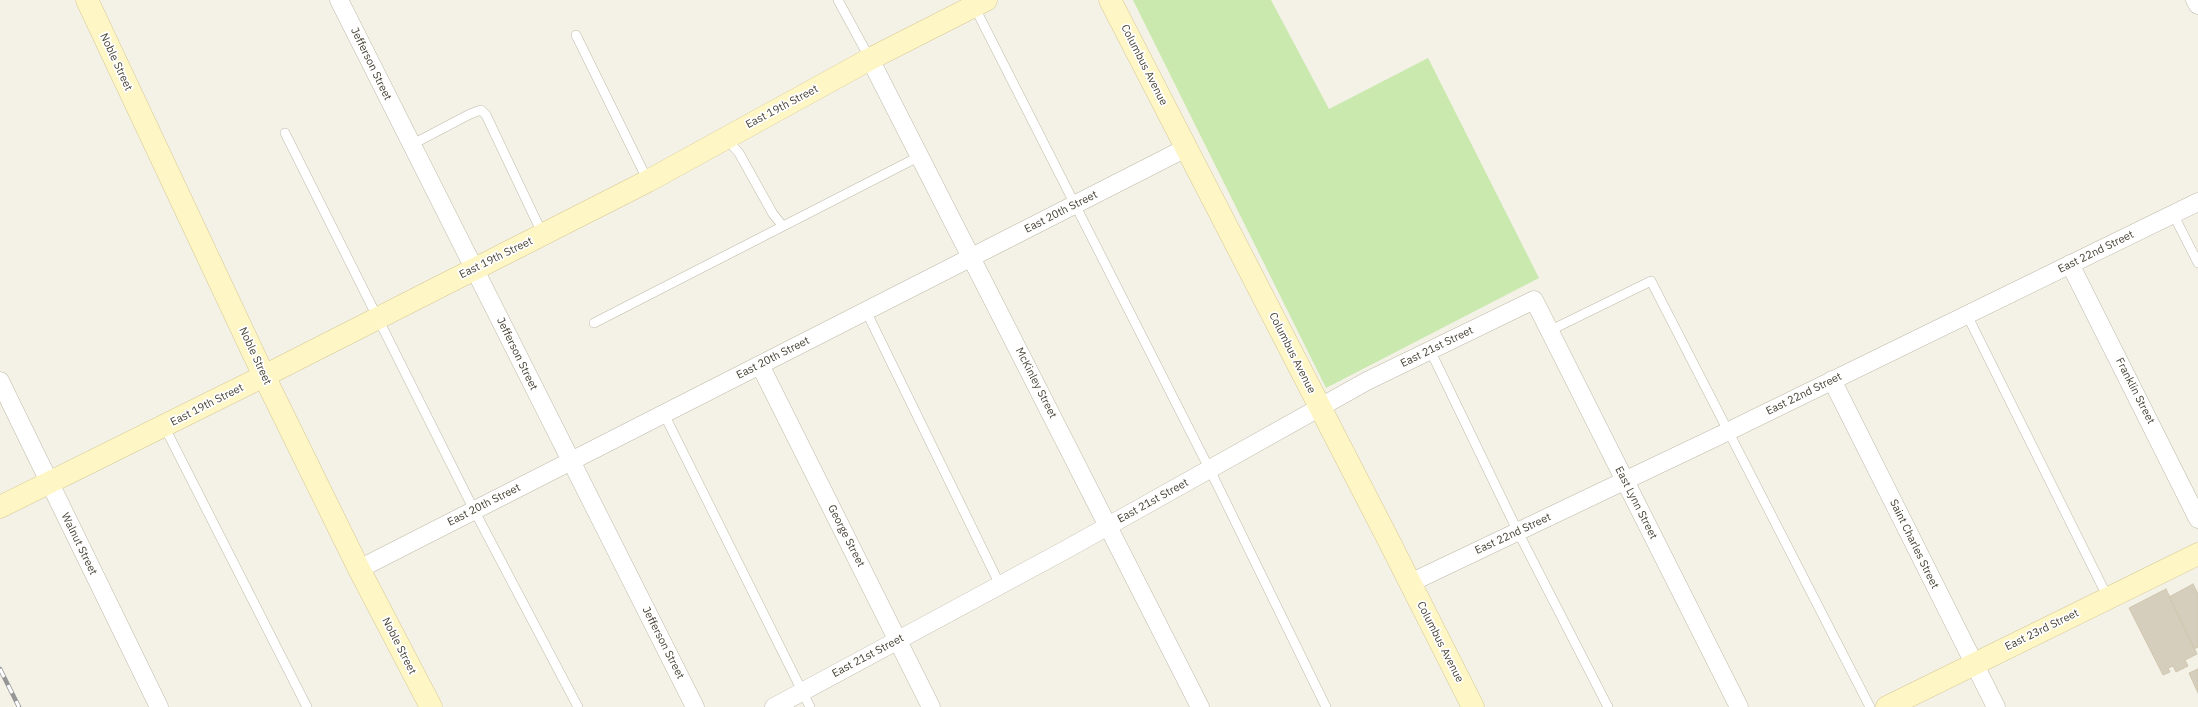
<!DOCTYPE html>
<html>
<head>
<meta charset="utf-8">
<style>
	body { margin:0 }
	canvas { display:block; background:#f4f1e7 }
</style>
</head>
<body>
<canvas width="2198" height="707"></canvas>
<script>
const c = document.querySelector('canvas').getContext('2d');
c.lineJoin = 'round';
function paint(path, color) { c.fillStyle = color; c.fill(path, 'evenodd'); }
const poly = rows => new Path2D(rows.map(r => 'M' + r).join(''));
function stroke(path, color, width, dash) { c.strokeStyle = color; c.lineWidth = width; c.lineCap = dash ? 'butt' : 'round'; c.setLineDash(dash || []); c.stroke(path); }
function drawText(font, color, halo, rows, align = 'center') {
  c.font = font + ' "IBM Plex Sans",sans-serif'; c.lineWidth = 3.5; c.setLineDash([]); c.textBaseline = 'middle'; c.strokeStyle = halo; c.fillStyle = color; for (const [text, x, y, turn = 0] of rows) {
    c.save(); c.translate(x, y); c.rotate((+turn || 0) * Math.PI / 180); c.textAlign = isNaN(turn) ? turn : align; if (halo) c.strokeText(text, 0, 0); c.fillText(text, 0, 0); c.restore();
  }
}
const green = poly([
	[1133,0,1271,0,1329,109,1428,58,1539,278,1326,388]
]);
const building = poly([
	[2193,584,2198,594,2198,647,2194,649,2169,597,2193,584],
	[2166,589,2197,654,2185,660,2188,666,2176,672,2173,666,2168,668,2170,672,2163,675,2129,608,2166,589],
	[2198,669,2198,693,2189,673,2198,669]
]);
const lane = poly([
	[838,0,870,59],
	[974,6,1210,470,1326,707],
	[576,35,648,181],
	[285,133,474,510,578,707],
	[726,138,739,153,773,214,782,225],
	[411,145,470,114,481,110,486,115,543,235],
	[2173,214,2198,263],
	[866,311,1000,585],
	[1967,315,2108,598],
	[594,323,920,156],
	[1549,331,1651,281,1870,707],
	[1430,350,1518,532,1608,707],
	[664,414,810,707],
	[164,426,307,707]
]);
const street = poly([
	[339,0,695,707],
	[2195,0,2198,5],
	[870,59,1200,707],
	[2070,264,2198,519],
	[760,365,931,707],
	[1832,380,1996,707],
	[0,381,159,707],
	[359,569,1186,148],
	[1410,583,1729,431,2198,202],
	[774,707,1067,549,1367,381,1534,300,1739,707]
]);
const secondary = poly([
	[87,0,264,376,359,569,431,707],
	[1110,0,1388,539,1473,707],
	[0,507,264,376,648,181,870,59,986,0],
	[1887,707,2198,554]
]);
const rail = poly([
	[0,669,19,707]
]);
const streetNames = [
	["Noble Street",116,62,65],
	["Jefferson Street",371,64,64],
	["Columbus Avenue",1144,65,63],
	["East 19th Street",782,107,-28],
	["East 20th Street",1061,212,-27],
	["East 22nd Street",2096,252,-26],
	["East 19th Street",496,258,-26],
	["East 21st Street",1437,347,-26],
	["Columbus Avenue",1292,353,63],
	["Jefferson Street",517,354,64],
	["Noble Street",255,356,65],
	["East 20th Street",773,358,-27],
	["McKinley Street",1036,383,63],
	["Franklin Street",2135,391,63],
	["East 22nd Street",1804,394,-26],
	["East 19th Street",207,405,-27],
	["East 21st Street",1153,501,-29],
	["East Lynn Street",1636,503,63],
	["East 20th Street",484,505,-27],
	["East 22nd Street",1513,534,-25],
	["George Street",846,536,63],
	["Walnut Street",79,544,64],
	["Saint Charles Street",1914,544,64],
	["East 23rd Street",2042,630,-26],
	["Columbus Avenue",1440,642,63],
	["Jefferson Street",663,643,63],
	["Noble Street",399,646,63],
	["East 21st Street",868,656,-28]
];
paint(green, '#c9e9ae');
paint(building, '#d6cebc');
stroke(building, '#d0c6af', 1);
stroke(lane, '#bfbaa9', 10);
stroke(street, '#bfbaa9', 19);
stroke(secondary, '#d5c995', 23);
stroke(lane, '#fff', 9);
stroke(street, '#fff', 18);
stroke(secondary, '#fff6c5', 22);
stroke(rail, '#969696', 4.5);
stroke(rail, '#fff', 3, [9]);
drawText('11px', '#474235', '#fff', streetNames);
</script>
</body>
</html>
